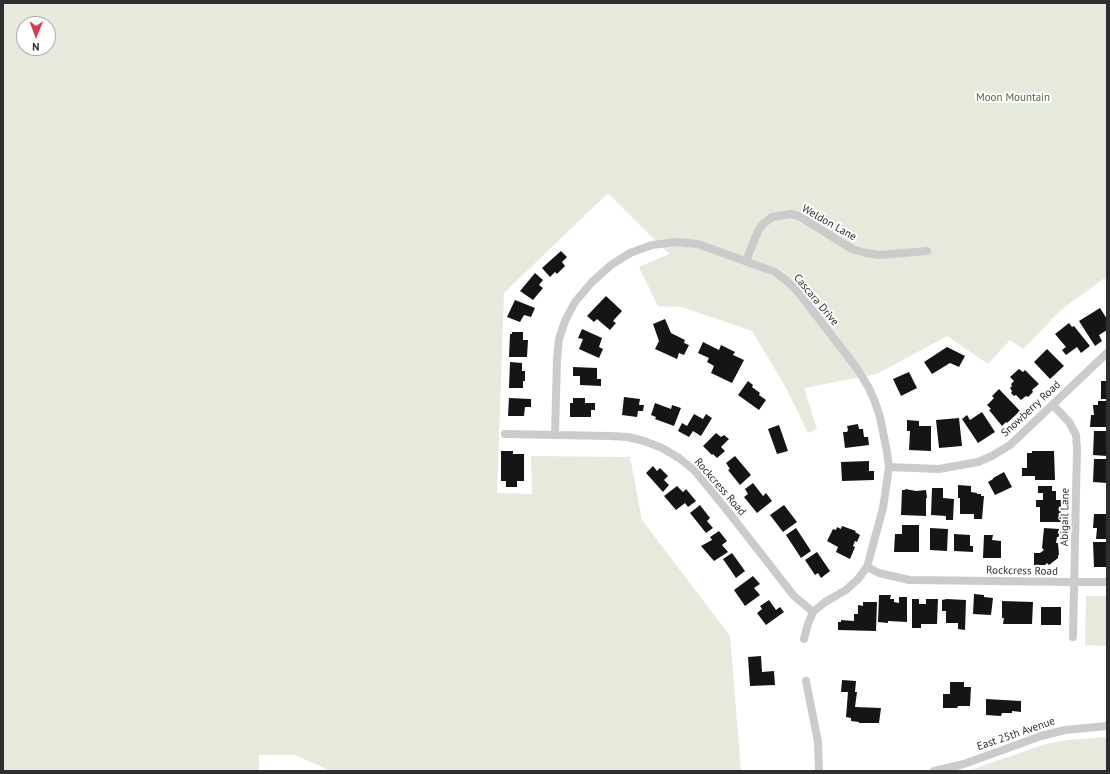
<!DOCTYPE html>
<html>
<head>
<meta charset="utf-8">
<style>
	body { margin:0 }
	#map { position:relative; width:1110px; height:774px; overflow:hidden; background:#fff; font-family:"PT Sans",sans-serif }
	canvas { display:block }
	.frame { position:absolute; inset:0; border:4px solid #2e2e2e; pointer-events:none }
	.north { position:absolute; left:16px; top:16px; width:40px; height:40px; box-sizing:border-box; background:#fff; border:1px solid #ababab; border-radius:50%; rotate:181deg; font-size:11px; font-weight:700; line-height:16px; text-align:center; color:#2e2e2e }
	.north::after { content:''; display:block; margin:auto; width:14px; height:18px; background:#d93b53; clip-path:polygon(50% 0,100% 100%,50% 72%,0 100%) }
</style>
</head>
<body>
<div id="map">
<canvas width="1110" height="774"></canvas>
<div class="frame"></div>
<div class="north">N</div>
</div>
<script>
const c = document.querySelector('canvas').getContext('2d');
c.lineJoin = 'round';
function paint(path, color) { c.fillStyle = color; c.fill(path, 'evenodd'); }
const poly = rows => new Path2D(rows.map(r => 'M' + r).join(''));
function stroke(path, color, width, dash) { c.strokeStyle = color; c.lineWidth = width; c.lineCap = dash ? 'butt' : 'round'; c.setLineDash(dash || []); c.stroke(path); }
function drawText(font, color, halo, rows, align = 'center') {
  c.font = font + ' "PT Sans",sans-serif'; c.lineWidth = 4; c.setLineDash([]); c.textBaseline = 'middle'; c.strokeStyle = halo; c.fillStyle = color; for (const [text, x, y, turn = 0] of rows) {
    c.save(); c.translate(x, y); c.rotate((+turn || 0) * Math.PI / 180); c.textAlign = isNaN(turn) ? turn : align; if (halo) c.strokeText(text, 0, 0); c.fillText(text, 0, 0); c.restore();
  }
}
const green = poly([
	[3,3,1107,3,1107,279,1103,279,1061,310,1023,349,1010,340,988,364,947,336,877,374,804,388,817,429,808,433,785,386,752,331,682,307,658,306,639,267,669,254,608,193,504,293,497,493,532,494,531,456,630,457,642,520,730,636,741,771,331,771,295,755,259,755,259,771,3,771],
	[24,24,48,24,48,48,24,48],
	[1086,596,1107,596,1107,646,1085,645],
	[1107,737,1107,771,967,771,1046,744,1067,740]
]);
const building = poly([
	[561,251,567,257,562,262,565,266,557,274,555,272,550,277,542,268],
	[535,273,543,280,539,285,543,288,533,300,520,291],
	[606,296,622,311,613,321,616,323,610,330,597,319,594,322,587,316],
	[515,300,535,308,531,317,524,315,520,322,507,317],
	[1100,308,1107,319,1107,330,1099,335,1102,341,1095,346,1079,321],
	[665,319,671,333,685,340,684,343,689,345,684,355,679,353,677,359,655,349,659,341,653,324],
	[1069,323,1072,327,1074,326,1090,346,1081,353,1077,347,1066,355,1062,350,1066,347,1055,334],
	[582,329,602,338,599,347,603,349,599,358,579,349,583,339,578,338],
	[512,332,523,332,523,340,528,340,527,357,509,357,510,334,512,334],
	[703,342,719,350,721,345,735,352,733,355,744,360,732,383,711,373,714,366,707,362,709,358,698,353],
	[947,347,965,356,959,367,950,363,932,374,924,362],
	[1047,349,1064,366,1050,379,1034,362],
	[510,362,522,363,522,371,525,371,525,381,523,381,523,388,509,388],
	[573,367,597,368,597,379,601,379,601,386,580,385,580,376,573,376],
	[1019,369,1023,372,1025,370,1039,384,1032,390,1033,392,1028,397,1026,396,1021,400,1016,395,1014,396,1011,393,1012,391,1010,388,1012,386,1011,384,1014,381,1010,377],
	[909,372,917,388,901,396,893,379],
	[748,381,753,385,752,387,760,393,759,395,766,400,759,410,738,395],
	[1101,381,1107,381,1107,399,1101,399],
	[999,389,1020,411,1007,423,1006,422,1002,426,989,410,991,409,987,405,994,398,992,396],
	[624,397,640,399,639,405,644,405,643,411,638,411,637,417,622,415],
	[509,398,531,399,531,407,525,407,524,416,508,416],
	[573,398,585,398,585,403,595,403,595,410,591,410,591,417,570,417,570,403,573,403],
	[1098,401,1107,401,1107,427,1090,427,1091,415,1094,415,1093,405,1098,405],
	[655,403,671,409,672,405,681,408,674,426,655,419,656,417,651,415],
	[982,412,995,432,978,443,962,419,967,415,970,420],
	[694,414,703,419,706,414,712,418,701,436,693,431,689,437,678,431,682,423,687,426],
	[959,418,962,446,939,448,936,420],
	[907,420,919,421,919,426,931,426,931,451,909,450,910,431,907,431],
	[858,424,859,429,863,429,864,437,868,437,869,445,845,448,843,432,847,432,848,430,847,426],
	[779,425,788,451,777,454,768,429],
	[1094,431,1106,431,1107,456,1093,455],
	[716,433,721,437,724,435,729,439,721,447,725,451,717,458,713,454,712,455,703,446],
	[501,451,513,451,513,454,524,454,524,481,517,481,517,487,506,487,506,481,501,481],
	[1032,451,1054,451,1055,480,1035,480,1035,476,1022,476,1022,468,1027,468,1027,453,1032,453],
	[735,456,751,475,740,485,728,470,730,469,726,463],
	[1094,459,1107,459,1107,483,1093,482],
	[869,461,869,471,874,471,874,480,842,481,841,462],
	[653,466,657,471,660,468,668,476,664,480,669,485,663,492,646,473],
	[1004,472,1012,487,995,495,988,482,993,479,993,478],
	[753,483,763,496,766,493,772,501,757,513,744,497,748,494,745,489],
	[958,485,971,486,971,492,977,493,977,494,981,494,981,496,984,496,982,519,974,519,974,514,960,514,960,498,958,498],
	[677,486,683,492,686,489,696,501,688,507,685,503,676,510,664,496],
	[1038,486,1052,486,1052,491,1056,491,1056,500,1061,500,1061,522,1040,522,1040,507,1036,507,1036,500,1043,500,1043,493,1038,493],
	[932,488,943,488,943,498,954,499,953,520,946,520,946,516,931,515],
	[905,489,916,491,926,490,927,498,926,498,926,516,901,515,902,490,905,490],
	[700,505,710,518,707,521,713,528,706,533,690,513],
	[784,505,797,522,783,532,770,515],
	[1094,514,1107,514,1107,539,1096,539,1097,528,1093,528],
	[902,525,919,525,919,552,894,552,895,534,902,534],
	[842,526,856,531,855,532,860,535,857,542,855,541,853,546,855,547,850,559,836,552,838,547,827,541,833,529,836,530,837,527,841,529],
	[796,528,811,551,801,558,786,535],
	[930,528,948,529,947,551,930,550],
	[1044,528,1059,529,1059,537,1057,537,1056,543,1058,543,1059,555,1058,555,1058,558,1049,565,1047,563,1045,565,1034,565,1034,553,1040,553,1044,550,1042,548],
	[719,531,727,541,722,545,728,552,714,561,701,546,712,540,710,537],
	[954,534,970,535,970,546,973,546,973,552,954,551],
	[984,535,993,535,992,540,1001,541,1001,558,983,558],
	[1093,542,1107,542,1107,567,1094,567],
	[817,552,830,571,821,578,818,573,815,575,805,560],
	[732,553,745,571,736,578,723,559],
	[753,576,760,584,754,588,760,595,745,606,734,590],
	[974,594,984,595,984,597,993,598,991,615,973,614],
	[879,595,891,595,890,599,894,599,894,602,899,603,899,597,907,597,907,622,888,621,888,623,878,622],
	[912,599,919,599,919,604,926,604,926,599,938,599,937,624,921,624,921,628,912,628],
	[947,599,966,600,965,630,958,629,958,623,946,623,946,611,942,611,942,600],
	[769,600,776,610,780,607,784,612,766,625,757,613,762,609,760,606],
	[1002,601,1033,602,1032,624,1003,624,1004,618,1002,618],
	[863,602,877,602,876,631,838,630,838,622,841,622,841,620,854,621,854,614,858,614,858,605,863,606],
	[1041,607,1061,607,1061,625,1041,625],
	[761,656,762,672,774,671,775,685,750,686,748,657],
	[842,680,856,681,855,692,857,692,855,707,881,708,879,723,859,723,859,722,851,721,851,718,846,717,848,692,841,692],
	[950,682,964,682,964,687,971,687,970,706,958,706,957,708,943,708,943,694,950,694],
	[986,699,1021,701,1021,712,1012,711,1012,713,1002,713,1001,716,986,715]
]);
const street = poly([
	[746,261,758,231,763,224,772,217,791,214,799,216,852,249,866,253,879,255,927,251],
	[1053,405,1069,422,1076,435,1077,448,1073,637],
	[505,434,610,436,628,437,644,441,662,448,679,458,695,471,730,514,794,596,813,612],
	[555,435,557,359,559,339,565,321,575,302,592,282,611,265,630,253,652,245,676,242,698,244,775,272,787,281,798,292,856,367,869,388,875,402,880,417,887,452,889,467,883,508,867,567,858,579,846,590,825,602,813,612,808,624,804,639],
	[889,467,939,469,978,462,992,456,1010,445,1107,353],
	[867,567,879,573,909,580,1075,582,1107,582],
	[806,681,818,742,819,771],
	[934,771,964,764,1041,736,1065,730,1107,726]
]);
const parkNames = [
	["Moon Mountain",1013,98]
];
const streetNames = [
	["Weldon Lane",829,223,30],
	["Cascara Drive",816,300,50],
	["Snowberry Road",1031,409,-43],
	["Rockcress Road",720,487,49],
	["Abigail Lane",1065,517,-89],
	["Rockcress Road",1022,571,1],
	["East 25th Avenue",1016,734,-19]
];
paint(green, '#e5eadc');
paint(building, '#151515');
stroke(street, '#cbcbcb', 8);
drawText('11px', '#54663e', '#fff', parkNames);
drawText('11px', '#2e2e2e', '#fff', streetNames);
</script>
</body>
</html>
